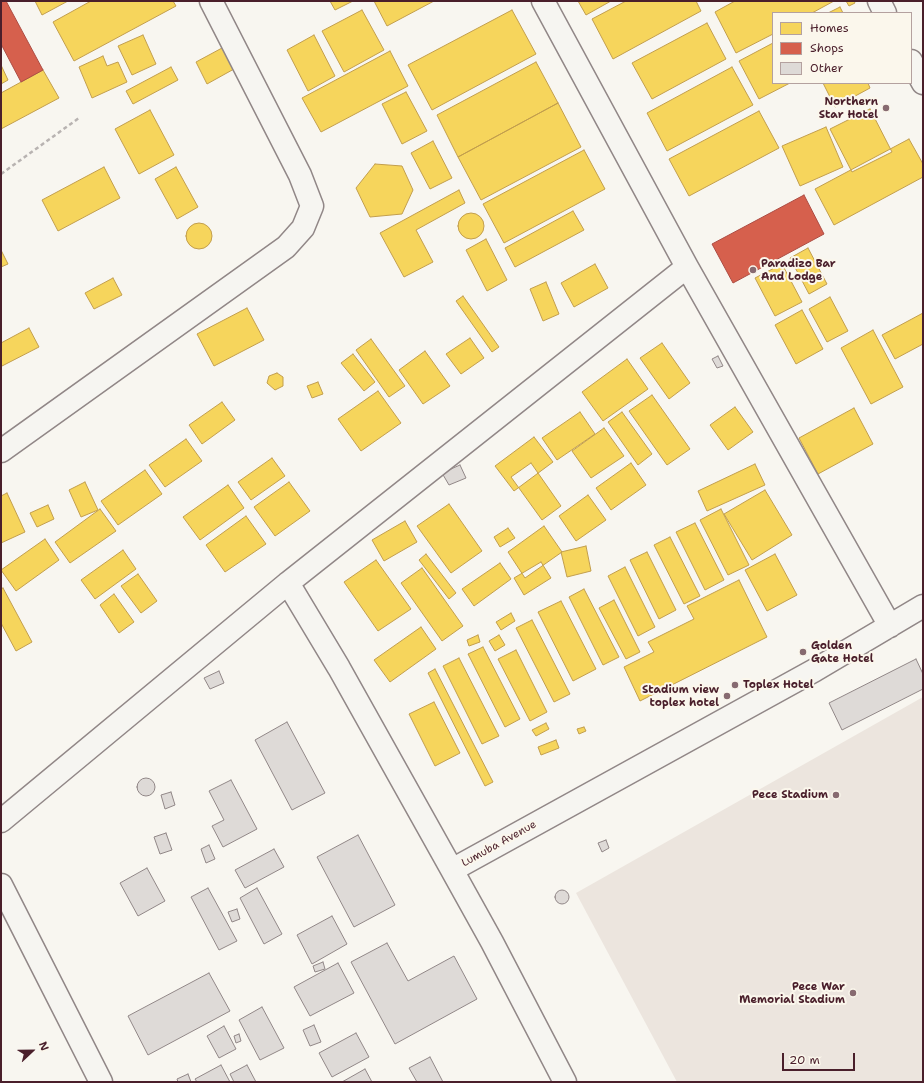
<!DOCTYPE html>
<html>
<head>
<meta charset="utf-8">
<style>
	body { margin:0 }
	#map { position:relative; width:924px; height:1083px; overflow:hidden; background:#f8f6f0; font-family:"Shantell Sans",sans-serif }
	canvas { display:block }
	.frame { position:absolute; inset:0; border:2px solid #4a1f2b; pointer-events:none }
	.legend { position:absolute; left:772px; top:12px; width:140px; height:72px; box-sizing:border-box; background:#fbf7ec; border:1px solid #b4a19f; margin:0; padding:5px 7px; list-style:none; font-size:12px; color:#4a1f2b }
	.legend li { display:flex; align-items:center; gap:8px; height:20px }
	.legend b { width:20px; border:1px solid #b4a19f }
	.north { position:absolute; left:12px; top:1031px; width:40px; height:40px; -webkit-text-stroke:3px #fbf7ec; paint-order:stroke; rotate:68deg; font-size:11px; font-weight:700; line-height:16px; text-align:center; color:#4a1f2b }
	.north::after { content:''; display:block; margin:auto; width:14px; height:18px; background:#4a1f2b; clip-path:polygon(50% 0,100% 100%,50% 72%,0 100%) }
	.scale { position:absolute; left:782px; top:1053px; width:73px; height:18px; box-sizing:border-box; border:2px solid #4a1f2b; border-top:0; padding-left:5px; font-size:12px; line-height:14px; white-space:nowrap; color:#4a1f2b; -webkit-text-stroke:3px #fbf7ec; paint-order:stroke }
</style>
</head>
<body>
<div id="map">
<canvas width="924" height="1083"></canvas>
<div class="frame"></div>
<ul class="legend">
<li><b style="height:11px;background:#f6d55c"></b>Homes</li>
<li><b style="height:11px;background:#d6604d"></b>Shops</li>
<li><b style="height:11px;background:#dedad7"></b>Other</li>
</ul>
<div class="north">N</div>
<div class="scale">20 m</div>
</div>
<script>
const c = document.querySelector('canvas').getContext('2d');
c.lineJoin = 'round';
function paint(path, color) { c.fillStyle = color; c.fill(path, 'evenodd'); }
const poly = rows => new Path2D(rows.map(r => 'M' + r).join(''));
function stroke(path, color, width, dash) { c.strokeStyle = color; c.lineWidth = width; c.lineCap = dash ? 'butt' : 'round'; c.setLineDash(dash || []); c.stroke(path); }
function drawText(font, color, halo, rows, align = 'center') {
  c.font = font + ' "Shantell Sans",sans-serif'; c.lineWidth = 4; c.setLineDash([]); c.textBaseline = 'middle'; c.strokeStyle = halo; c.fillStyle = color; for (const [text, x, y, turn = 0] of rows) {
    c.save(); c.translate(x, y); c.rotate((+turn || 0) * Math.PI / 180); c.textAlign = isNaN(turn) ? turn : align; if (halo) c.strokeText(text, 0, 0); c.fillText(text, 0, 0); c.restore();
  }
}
const green = poly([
	[923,697,923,1082,677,1082,576,893]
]);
const homes = poly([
	[35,1,68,1,42,15,35,1],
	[91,1,173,1,176,6,74,61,53,22,91,1],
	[330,1,353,1,335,10,330,1],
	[374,1,434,1,387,26,374,1],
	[578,1,611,1,586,15,578,1],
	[626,1,696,1,701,11,613,59,592,19,626,1],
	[735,1,834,1,812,13,773,13,773,34,736,53,715,12,735,1],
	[846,1,854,1,855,3,849,6,846,1],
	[840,7,843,13,828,13,840,7],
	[362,10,384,50,344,72,322,31,362,10],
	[512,10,536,54,432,110,408,65,512,10],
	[707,23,726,59,652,99,632,63,707,23],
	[143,35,156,64,132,75,118,46,143,35],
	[314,35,335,76,308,91,287,50,314,35],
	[773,43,773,83,790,83,759,99,739,61,773,43],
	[222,48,234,69,207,84,196,62,222,48],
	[390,51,408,86,321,132,302,98,390,51],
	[103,56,107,66,118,62,127,82,92,98,79,67,103,56],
	[536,62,558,103,458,157,437,115,536,62],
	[1,65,8,80,1,84,1,65],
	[171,67,178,80,133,104,126,91,171,67],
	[732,67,753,105,667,151,647,113,732,67],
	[43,70,59,98,1,129,1,93,43,70],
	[823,83,868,83,870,88,835,107,823,83],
	[406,92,427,131,402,144,382,104,406,92],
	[558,103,581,147,481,200,458,157,558,103],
	[870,109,892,152,852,172,830,129,870,109],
	[150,110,174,155,139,174,115,129,150,110],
	[759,111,779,148,689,196,669,159,759,111],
	[826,127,843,167,800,186,782,146,826,127],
	[909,139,923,164,923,177,834,225,815,189,909,139],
	[433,141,452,178,430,189,411,153,433,141],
	[584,150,605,189,504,243,483,204,584,150],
	[375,164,402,166,413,190,402,214,370,217,356,188,375,164],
	[104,167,120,198,58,231,42,200,104,167],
	[176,167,198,207,177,219,155,179,176,167],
	[459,190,465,203,416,230,433,262,404,277,380,233,459,190],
	[573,211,584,230,515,267,505,248,573,211],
	'458 226a13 13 0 1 1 26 0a13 13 0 1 1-26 0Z',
	'186 236a13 13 0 1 1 26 0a13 13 0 1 1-26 0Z',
	[486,239,507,280,487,291,466,250,486,239],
	[808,248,827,284,809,294,790,258,808,248],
	[1,250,8,264,1,267,1,250],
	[595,264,608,288,574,307,561,283,595,264],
	[782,264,802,302,775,316,755,278,782,264],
	[113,278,122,295,94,309,85,293,113,278],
	[546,282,559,314,543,321,530,289,546,282],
	[463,296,499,347,492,352,456,301,463,296],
	[830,297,848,331,827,342,809,309,830,297],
	[247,308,264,340,214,366,197,334,247,308],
	[802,310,823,349,796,364,775,325,802,310],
	[923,313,923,344,895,359,882,335,923,313],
	[29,328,39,347,2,366,1,364,1,343,29,328],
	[873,330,903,387,871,404,841,348,873,330],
	[470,338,484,358,461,374,446,354,470,338],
	[371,339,405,386,389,397,356,350,371,339],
	[662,343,690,383,669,399,640,358,662,343],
	[425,351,450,386,423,404,399,370,425,351],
	[353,354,375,382,364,391,341,363,353,354],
	[627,359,648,389,603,421,582,392,627,359],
	[277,373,283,377,283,386,275,390,267,383,269,376,277,373],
	[318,382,323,394,312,398,307,386,318,382],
	[378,391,401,423,361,451,338,419,378,391],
	[652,395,690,449,667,465,629,411,652,395],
	[222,402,235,420,202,444,189,425,222,402],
	[735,407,753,432,728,450,710,425,735,407],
	[854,408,873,444,818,474,799,438,854,408],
	[580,412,595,434,557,460,542,438,580,412],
	[622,412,652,454,638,465,608,422,622,412],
	[604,428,624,456,591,478,572,451,604,428],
	[534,437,553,462,514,491,495,466,534,437],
	[186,439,202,461,165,487,149,465,186,439],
	[272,458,285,476,251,500,238,482,272,458],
	[531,463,561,506,542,520,511,477,531,463],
	[631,463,646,485,611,510,596,488,631,463],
	[755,464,765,485,707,511,698,491,755,464],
	[145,470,162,494,118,525,101,501,145,470],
	[85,482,98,510,81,517,69,490,85,482],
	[289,482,310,511,275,536,254,507,289,482],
	[228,485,244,508,200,540,183,517,228,485],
	[765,490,792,535,752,560,724,514,765,490],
	[7,493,25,532,1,543,1,496,7,493],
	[588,495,606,520,576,541,559,516,588,495],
	[449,504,482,551,451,573,417,526,449,504],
	[48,505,54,519,37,527,30,513,48,505],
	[100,509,116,531,70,563,55,542,100,509],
	[721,509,749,565,728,575,700,520,721,509],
	[246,516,266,544,225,572,206,545,246,516],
	[405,521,417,542,384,561,372,540,405,521],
	[695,523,724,580,705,590,676,532,695,523],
	[544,526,562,552,525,578,508,552,544,526],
	[508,528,515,538,500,547,494,537,508,528],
	[670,537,700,596,684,604,654,545,670,537],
	[45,539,59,560,16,591,1,570,45,539],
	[586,546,591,571,567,577,561,552,586,546],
	[123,550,136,569,95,599,81,580,123,550],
	[647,552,676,610,659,619,630,560,647,552],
	[426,554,456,593,449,599,419,560,426,554],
	[775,554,797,595,767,611,745,570,775,554],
	[376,560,411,609,378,631,344,582,376,560],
	[541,562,551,578,524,595,514,578,541,562],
	[500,563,511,579,474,606,462,589,500,563],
	[625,567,655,627,638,636,608,576,625,567],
	[422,568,463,626,442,641,401,583,422,568],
	[138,574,157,601,141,613,121,586,138,574],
	[739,580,767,637,640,701,624,667,654,652,648,642,694,619,687,606,739,580],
	[3,588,32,642,16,651,1,623,1,589,3,588],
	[584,589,619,657,603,665,569,597,584,589],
	[114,594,134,622,119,633,100,605,114,594],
	[614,600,640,652,626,659,599,608,614,600],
	[561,601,596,669,573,681,538,612,561,601],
	[511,613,515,621,501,630,496,622,511,613],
	[532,620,570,694,554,702,516,628,532,620],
	[421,627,436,649,390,682,374,660,421,627],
	[478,635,480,642,469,646,467,640,478,635],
	[499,635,505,645,495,651,489,641,499,635],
	[483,647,520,719,505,727,468,654,483,647],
	[516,650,547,712,530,721,498,659,516,650],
	[459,658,499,736,482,744,443,666,459,658],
	[435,669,493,782,485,786,428,673,435,669],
	[434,702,460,753,435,766,409,714,434,702],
	[546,723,549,729,536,736,532,730,546,723],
	[584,727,586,731,579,734,577,729,584,727],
	[556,740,559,748,541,755,538,747,556,740]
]);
const shops = poly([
	[1,1,6,1,43,70,21,82,1,44,1,1],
	[804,195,824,234,733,283,712,244,804,195]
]);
const building = poly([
	[718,356,723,366,717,368,712,359,718,356],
	[460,465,466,478,449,485,442,473,460,465],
	[916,659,923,674,923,689,842,730,829,703,916,659],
	[219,671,224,683,210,689,204,678,219,671],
	[287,722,325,793,292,810,255,740,287,722],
	'137 787a9 9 0 1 1 18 0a9 9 0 1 1-18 0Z',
	[231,780,257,829,223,847,212,826,224,820,209,791,231,780],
	[171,792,175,805,165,809,161,795,171,792],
	[166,833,172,850,160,854,154,837,166,833],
	[358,835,395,905,354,927,317,857,358,835],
	[606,840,609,848,602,852,598,843,606,840],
	[209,845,215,859,206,863,201,849,209,845],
	[274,849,284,867,245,888,235,870,274,849],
	[147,868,165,901,138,916,120,883,147,868],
	[208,888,237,941,219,950,191,897,208,888],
	[257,888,282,934,264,944,240,898,257,888],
	'555 897a7 7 0 1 1 14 0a7 7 0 1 1-14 0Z',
	[237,909,240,919,232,922,228,912,237,909],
	[332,916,347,944,312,964,297,935,332,916],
	[387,943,408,981,454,956,477,999,395,1044,351,962,387,943],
	[323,962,325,969,315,972,313,966,323,962],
	[338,963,354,993,310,1016,294,987,338,963],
	[209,973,230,1011,148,1055,128,1016,209,973],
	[262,1007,284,1048,260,1060,239,1020,262,1007],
	[314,1025,321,1042,310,1046,303,1030,314,1025],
	[224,1026,236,1049,219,1058,207,1036,224,1026],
	[356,1033,369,1057,332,1077,319,1053,356,1033],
	[239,1034,241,1041,236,1043,234,1036,239,1034],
	[430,1057,443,1082,417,1082,409,1068,430,1057],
	[221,1065,230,1082,197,1082,195,1079,221,1065],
	[247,1065,256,1082,234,1082,230,1074,247,1065],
	[365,1069,372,1082,342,1082,365,1069],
	[188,1074,191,1082,178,1082,177,1079,188,1074]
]);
const path = poly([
	[1,174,79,118]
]);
const minor = poly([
	[543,1,687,267,890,626],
	[879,1,885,13],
	[911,61,923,83],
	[1,451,286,247,303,228,312,206,300,175,211,1],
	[288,583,339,668,452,870,815,670,923,606],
	[1,821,288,583,687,267],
	[452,870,492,942,565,1082],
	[1,885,101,1082]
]);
const markers = [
	[886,108,4,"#876a70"],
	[753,270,4,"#876a70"],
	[803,652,4,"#876a70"],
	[735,685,4,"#876a70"],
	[727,696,4,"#876a70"],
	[836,795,4,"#876a70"],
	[853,993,4,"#876a70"]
];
const poiNames = [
	["Northern",878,102],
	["Star Hotel",878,115],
	["Paradizo Bar",761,264,"left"],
	["And Lodge",761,277,"left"],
	["Golden",811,646,"left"],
	["Gate Hotel",811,659,"left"],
	["Toplex Hotel",743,685,"left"],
	["Stadium view",719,690],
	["toplex hotel",719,703],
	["Pece Stadium",828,795],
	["Pece War",845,987],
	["Memorial Stadium",845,1000]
];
const streetNames = [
	["Lumuba Avenue",499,844,-29]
];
paint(green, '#ece5de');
paint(homes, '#f6d55c');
stroke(homes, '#c29e4d', 1);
paint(shops, '#d6604d');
stroke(shops, '#ac4c43', 1);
paint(building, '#dedad7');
stroke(building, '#918787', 1);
stroke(minor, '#918787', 25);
stroke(path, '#b8b3b1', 2.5, [4, 3]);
stroke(minor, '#f6f5f1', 22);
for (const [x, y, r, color] of markers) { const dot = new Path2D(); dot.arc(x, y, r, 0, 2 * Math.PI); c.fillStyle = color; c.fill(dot); stroke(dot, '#fbf7ec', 1.5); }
drawText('bold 11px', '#4a1f2b', '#fbf7ec', poiNames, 'right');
drawText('11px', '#4a1f2b', '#fbf7ec', streetNames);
</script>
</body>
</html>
